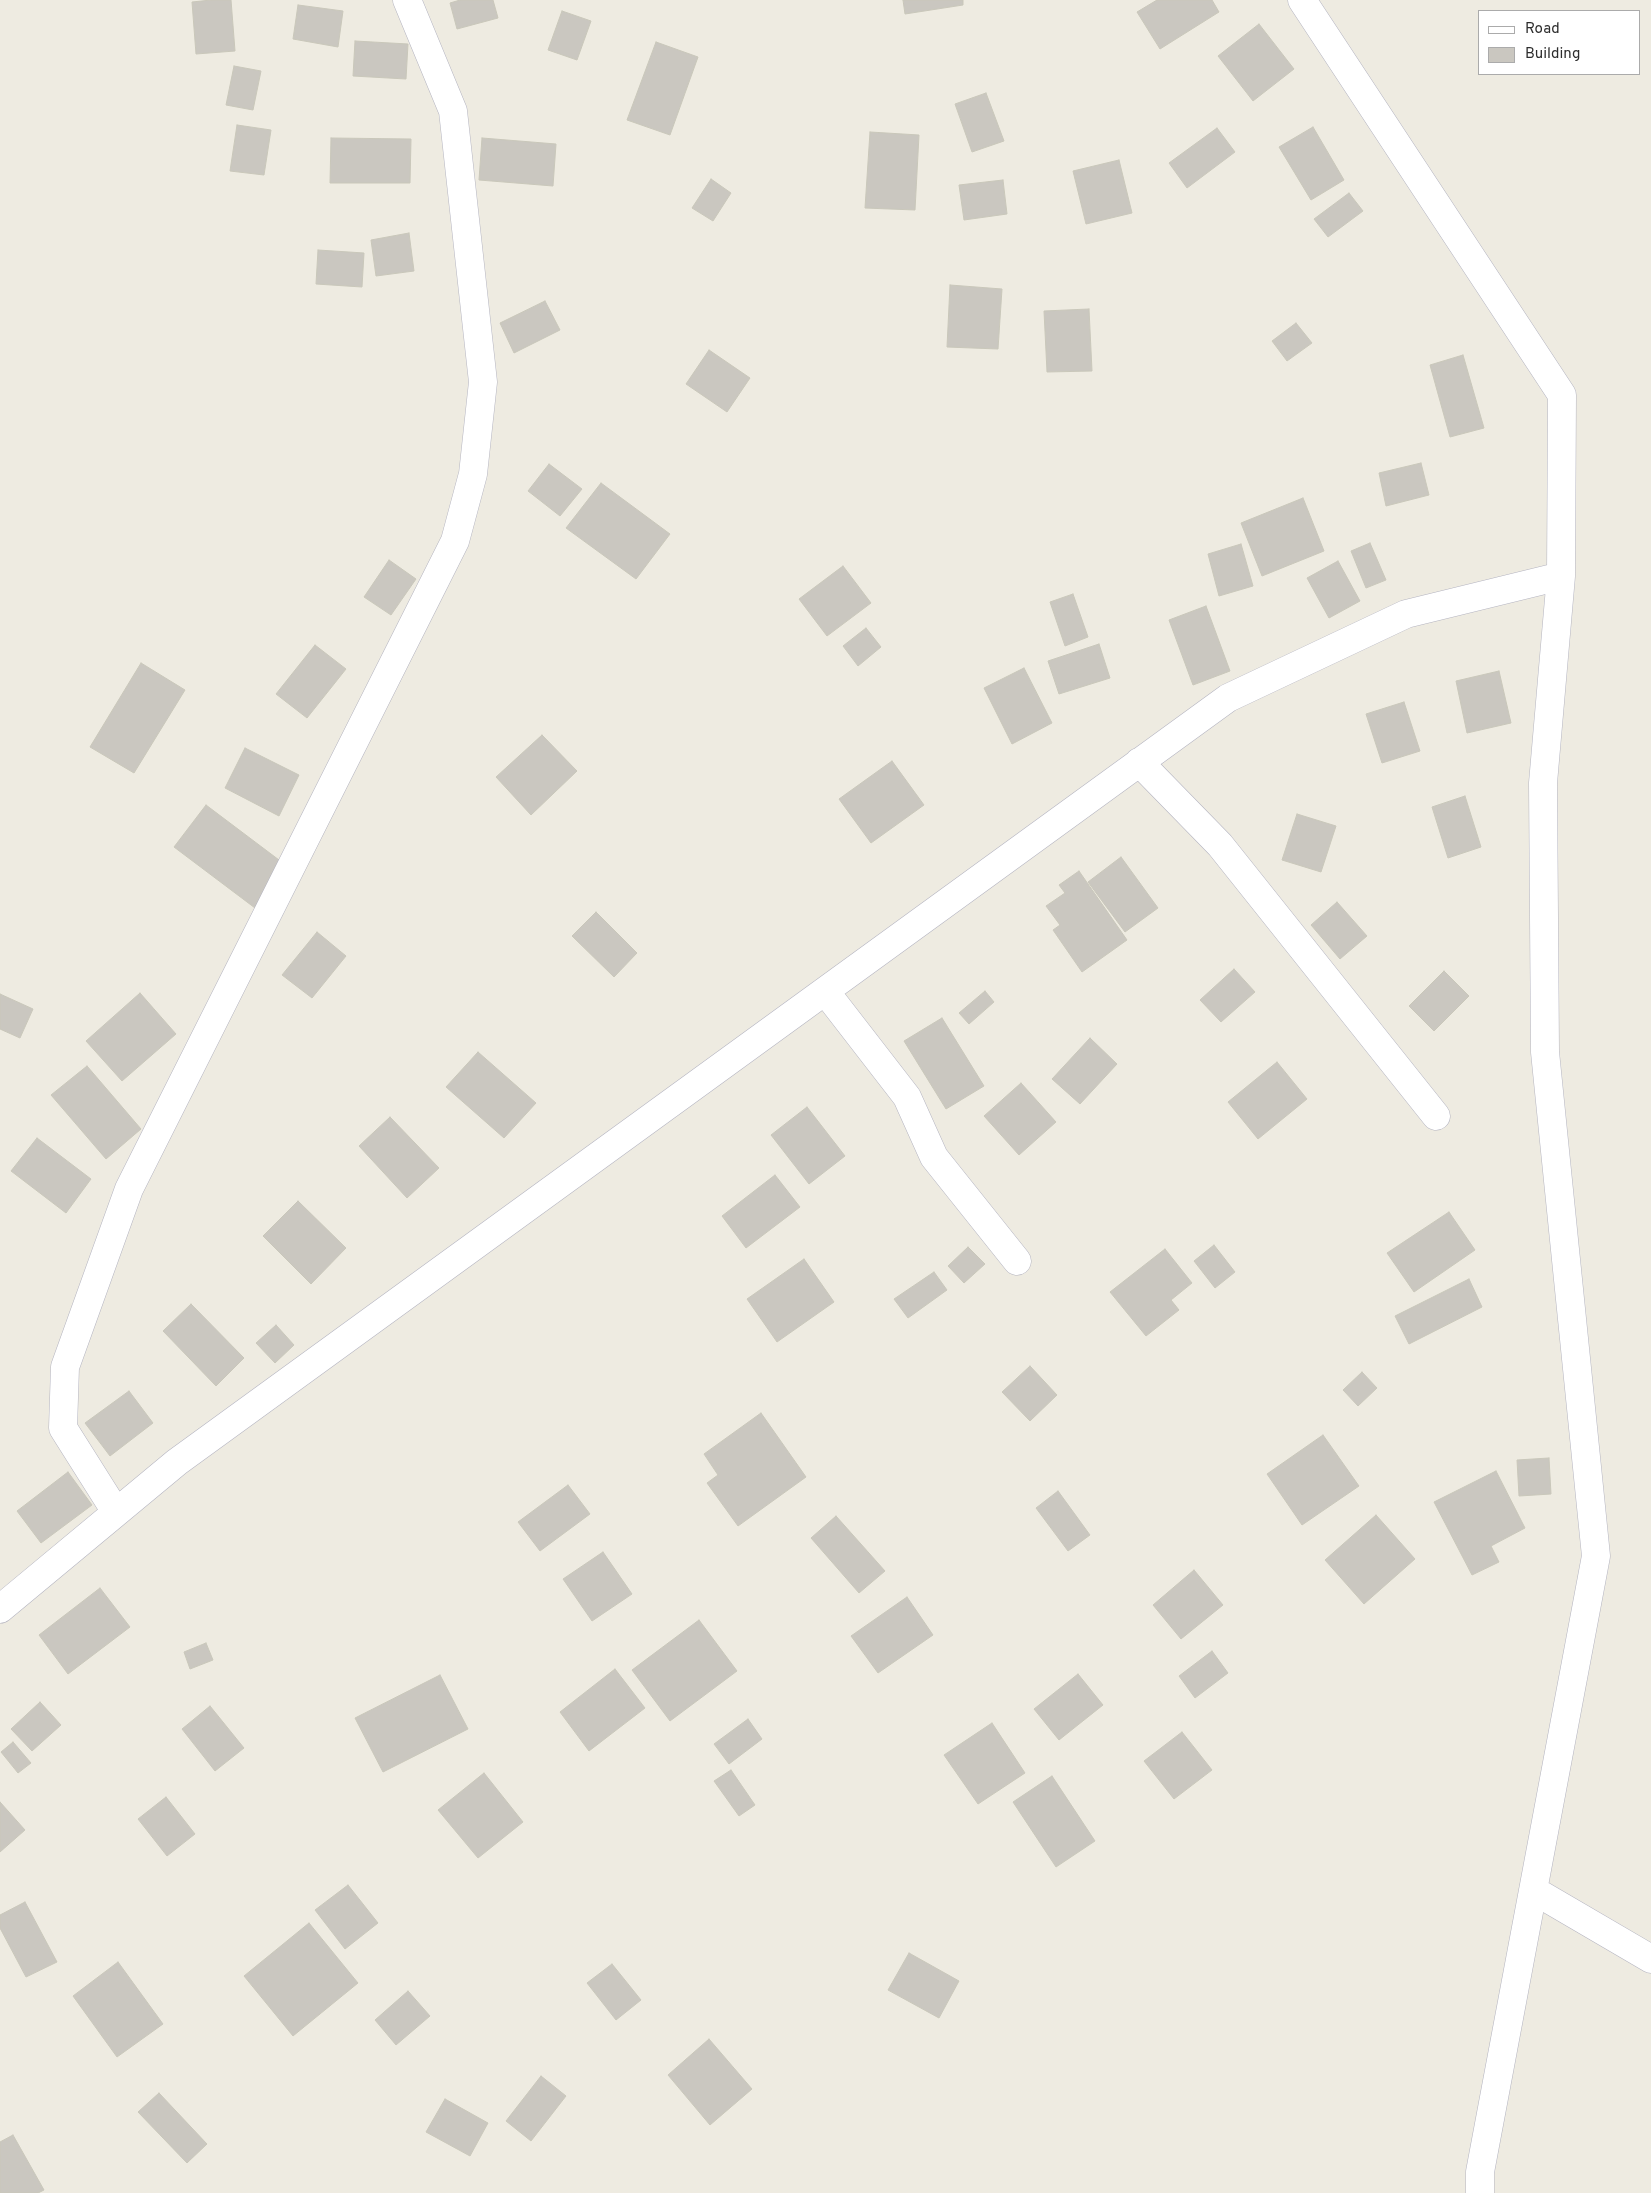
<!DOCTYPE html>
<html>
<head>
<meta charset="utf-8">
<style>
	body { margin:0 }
	#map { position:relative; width:1651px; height:2193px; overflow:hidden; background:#eeebe1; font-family:Overpass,sans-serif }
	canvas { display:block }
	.legend { position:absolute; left:1478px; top:10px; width:162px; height:65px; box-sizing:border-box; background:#fff; border:1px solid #ababab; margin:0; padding:6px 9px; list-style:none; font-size:15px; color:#2d2d2d }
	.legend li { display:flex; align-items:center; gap:10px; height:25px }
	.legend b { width:25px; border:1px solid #ababab }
</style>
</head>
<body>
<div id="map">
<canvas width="1651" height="2193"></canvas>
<ul class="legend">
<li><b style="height:6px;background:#fff"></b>Road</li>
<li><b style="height:14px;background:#cac7c0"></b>Building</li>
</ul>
</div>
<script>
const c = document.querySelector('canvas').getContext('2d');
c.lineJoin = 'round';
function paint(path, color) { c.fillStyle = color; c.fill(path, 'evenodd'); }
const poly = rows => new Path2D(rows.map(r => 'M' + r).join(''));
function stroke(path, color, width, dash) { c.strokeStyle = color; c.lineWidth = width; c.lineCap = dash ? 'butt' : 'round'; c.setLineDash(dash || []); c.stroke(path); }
const building = poly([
	[211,0,231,0,235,51,196,54,192,2,211,0],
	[460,0,493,0,498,18,457,29,450,3,460,0],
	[903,0,963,0,963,5,905,14,903,0],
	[1157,0,1212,0,1219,12,1160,49,1137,12,1157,0],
	[298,5,343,11,338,47,293,39,298,5],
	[562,11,591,21,577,60,548,50,562,11],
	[1259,24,1294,69,1253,101,1218,56,1259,24],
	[355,41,408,44,406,79,353,76,355,41],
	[656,42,698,57,670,135,627,120,656,42],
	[234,66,261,71,253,110,226,105,234,66],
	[986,93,1004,141,972,152,955,104,986,93],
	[237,125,271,130,264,175,230,171,237,125],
	[1313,127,1344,180,1311,200,1279,147,1313,127],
	[1217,128,1235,152,1187,188,1169,163,1217,128],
	[870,132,919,135,915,210,865,208,870,132],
	[331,138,411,139,410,183,330,183,331,138],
	[482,138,556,144,553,186,479,180,482,138],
	[1119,160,1132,213,1086,224,1073,171,1119,160],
	[711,179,731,193,713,221,692,208,711,179],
	[1003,180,1007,214,964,220,959,185,1003,180],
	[1349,193,1363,211,1328,237,1314,219,1349,193],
	[409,233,414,271,376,276,371,240,409,233],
	[318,250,364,253,362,287,316,284,318,250],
	[950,285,1002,289,998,349,947,347,950,285],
	[545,301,560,330,514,353,500,323,545,301],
	[1089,309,1092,371,1047,372,1044,311,1089,309],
	[1296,323,1312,343,1287,361,1272,341,1296,323],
	[709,350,750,378,727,412,686,384,709,350],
	[1463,355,1484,428,1450,437,1430,365,1463,355],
	[1421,463,1429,495,1386,506,1379,473,1421,463],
	[549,464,582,489,560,516,528,491,549,464],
	[601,483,670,534,636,579,566,528,601,483],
	[1303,498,1324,551,1262,576,1241,523,1303,498],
	[1370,543,1386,580,1366,588,1351,551,1370,543],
	[1241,544,1253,586,1219,596,1208,554,1241,544],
	[389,560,416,579,391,615,364,597,389,560],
	[1338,561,1360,601,1329,618,1307,578,1338,561],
	[843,566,871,603,827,636,799,599,843,566],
	[1073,594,1088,637,1065,646,1050,602,1073,594],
	[1206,606,1230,671,1193,685,1169,620,1206,606],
	[866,628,881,647,858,666,843,646,866,628],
	[1099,644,1110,678,1059,694,1048,661,1099,644],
	[315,645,346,669,307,718,276,694,315,645],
	[141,663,185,690,134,773,90,747,141,663],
	[1024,668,1052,723,1012,744,984,688,1024,668],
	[1499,671,1511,723,1467,733,1456,681,1499,671],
	[1404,702,1420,751,1382,763,1366,714,1404,702],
	[542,735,577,771,531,815,496,777,542,735],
	[245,748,299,775,279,816,225,788,245,748],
	[892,761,924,805,871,843,839,799,892,761],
	[1465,796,1481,847,1448,858,1432,807,1465,796],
	[206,805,287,866,255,908,174,847,206,805],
	[1297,814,1336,826,1321,872,1282,860,1297,814],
	[1121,857,1158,908,1125,932,1088,882,1121,857],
	[1079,871,1127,940,1082,972,1053,930,1060,925,1046,906,1065,893,1059,885,1079,871],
	[1337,902,1367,936,1340,959,1311,925,1337,902],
	[596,912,637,953,614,977,572,936,596,912],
	[317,932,346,956,312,998,282,975,317,932],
	[1234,969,1255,992,1221,1022,1200,1000,1234,969],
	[1444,971,1469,996,1434,1031,1409,1006,1444,971],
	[985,991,994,1002,969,1024,959,1013,985,991],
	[140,993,176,1034,122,1081,86,1041,140,993],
	[0,994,33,1009,20,1038,0,1029,0,994],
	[942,1018,984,1086,946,1109,904,1041,942,1018],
	[1090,1038,1117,1064,1080,1104,1052,1079,1090,1038],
	[478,1052,536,1103,504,1138,446,1087,478,1052],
	[1277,1062,1307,1099,1258,1139,1228,1102,1277,1062],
	[87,1066,141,1129,106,1159,51,1095,87,1066],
	[1021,1083,1056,1122,1019,1155,984,1116,1021,1083],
	[807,1107,845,1156,809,1184,771,1135,807,1107],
	[390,1117,439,1168,407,1198,359,1146,390,1117],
	[37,1138,91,1179,66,1213,11,1171,37,1138],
	[775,1175,800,1207,746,1248,722,1216,775,1175],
	[298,1201,346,1248,311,1284,263,1236,298,1201],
	[1449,1212,1475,1250,1414,1292,1387,1253,1449,1212],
	[1214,1245,1235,1272,1215,1288,1194,1261,1214,1245],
	[968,1247,985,1264,964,1283,948,1266,968,1247],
	[1165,1249,1192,1283,1171,1300,1179,1310,1146,1336,1110,1292,1165,1249],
	[804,1259,834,1302,777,1342,747,1299,804,1259],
	[934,1272,947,1290,908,1318,894,1299,934,1272],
	[1469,1279,1482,1307,1409,1344,1395,1316,1469,1279],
	[191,1304,244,1358,216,1386,163,1331,191,1304],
	[276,1325,294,1345,275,1363,256,1343,276,1325],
	[1030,1366,1057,1395,1030,1421,1002,1392,1030,1366],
	[1362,1372,1377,1388,1358,1406,1343,1390,1362,1372],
	[129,1391,153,1423,110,1456,85,1423,129,1391],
	[761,1413,806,1477,738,1526,707,1483,718,1475,704,1454,761,1413],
	[1323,1435,1359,1486,1302,1525,1267,1474,1323,1435],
	[1549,1458,1551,1494,1519,1496,1517,1460,1549,1458],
	[1496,1471,1525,1528,1491,1546,1499,1562,1472,1575,1434,1502,1496,1471],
	[68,1472,92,1505,41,1543,17,1511,68,1472],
	[568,1485,590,1514,540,1551,518,1522,568,1485],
	[1058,1491,1090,1535,1068,1551,1036,1508,1058,1491],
	[1376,1515,1415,1559,1364,1604,1325,1560,1376,1515],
	[836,1516,885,1571,859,1593,811,1538,836,1516],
	[603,1552,632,1594,592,1621,563,1579,603,1552],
	[1194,1570,1223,1605,1181,1639,1153,1605,1194,1570],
	[100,1588,130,1627,68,1674,39,1635,100,1588],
	[907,1597,933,1635,878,1673,851,1636,907,1597],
	[699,1620,737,1671,670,1721,632,1670,699,1620],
	[206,1643,213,1660,190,1669,184,1652,206,1643],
	[1212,1651,1228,1673,1195,1698,1179,1676,1212,1651],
	[615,1669,645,1708,589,1751,560,1712,615,1669],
	[1078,1674,1103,1705,1059,1740,1034,1709,1078,1674],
	[440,1675,468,1729,383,1772,355,1718,440,1675],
	[40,1702,61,1725,32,1751,11,1729,40,1702],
	[210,1706,244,1748,215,1771,182,1729,210,1706],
	[748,1719,762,1739,729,1764,714,1744,748,1719],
	[992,1723,1025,1773,978,1804,944,1755,992,1723],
	[1182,1732,1212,1770,1174,1799,1144,1761,1182,1732],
	[13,1742,31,1763,18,1773,1,1752,13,1742],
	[731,1770,755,1805,739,1816,714,1781,731,1770],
	[484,1773,523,1822,478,1858,438,1810,484,1773],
	[1052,1776,1095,1841,1056,1867,1013,1802,1052,1776],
	[166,1797,195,1834,167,1856,138,1819,166,1797],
	[0,1802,25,1830,0,1852,0,1802],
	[348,1885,378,1923,345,1949,315,1910,348,1885],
	[25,1902,57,1962,26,1977,0,1928,0,1915,25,1902],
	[309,1923,358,1983,293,2036,244,1976,309,1923],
	[909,1953,959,1981,939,2018,888,1990,909,1953],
	[118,1962,163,2024,117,2057,73,1996,118,1962],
	[612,1964,641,2000,616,2020,587,1983,612,1964],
	[408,1991,430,2016,396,2045,375,2020,408,1991],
	[709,2039,752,2089,710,2125,668,2075,709,2039],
	[541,2076,566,2096,531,2141,506,2121,541,2076],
	[159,2093,207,2144,187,2163,138,2112,159,2093],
	[445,2099,488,2123,470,2156,426,2132,445,2099],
	[13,2135,44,2190,38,2193,0,2193,0,2142,13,2135]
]);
const street = poly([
	[1302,0,1562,395,1561,576,1543,783,1545,1052,1596,1556,1480,2172,1480,2193],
	[1139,762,1220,845,1436,1116],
	[825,991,907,1097,934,1157,1017,1261],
	[116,1512,63,1428,65,1367,129,1189,455,541,473,474,483,382,453,111,407,0],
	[0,1609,177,1462,1228,698,1406,614,1561,576],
	[1533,1890,1651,1959]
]);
paint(building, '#cac7c0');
stroke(building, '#c9c7ba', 1);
stroke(street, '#b4b4c0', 29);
stroke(street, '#fff', 28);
</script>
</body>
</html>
